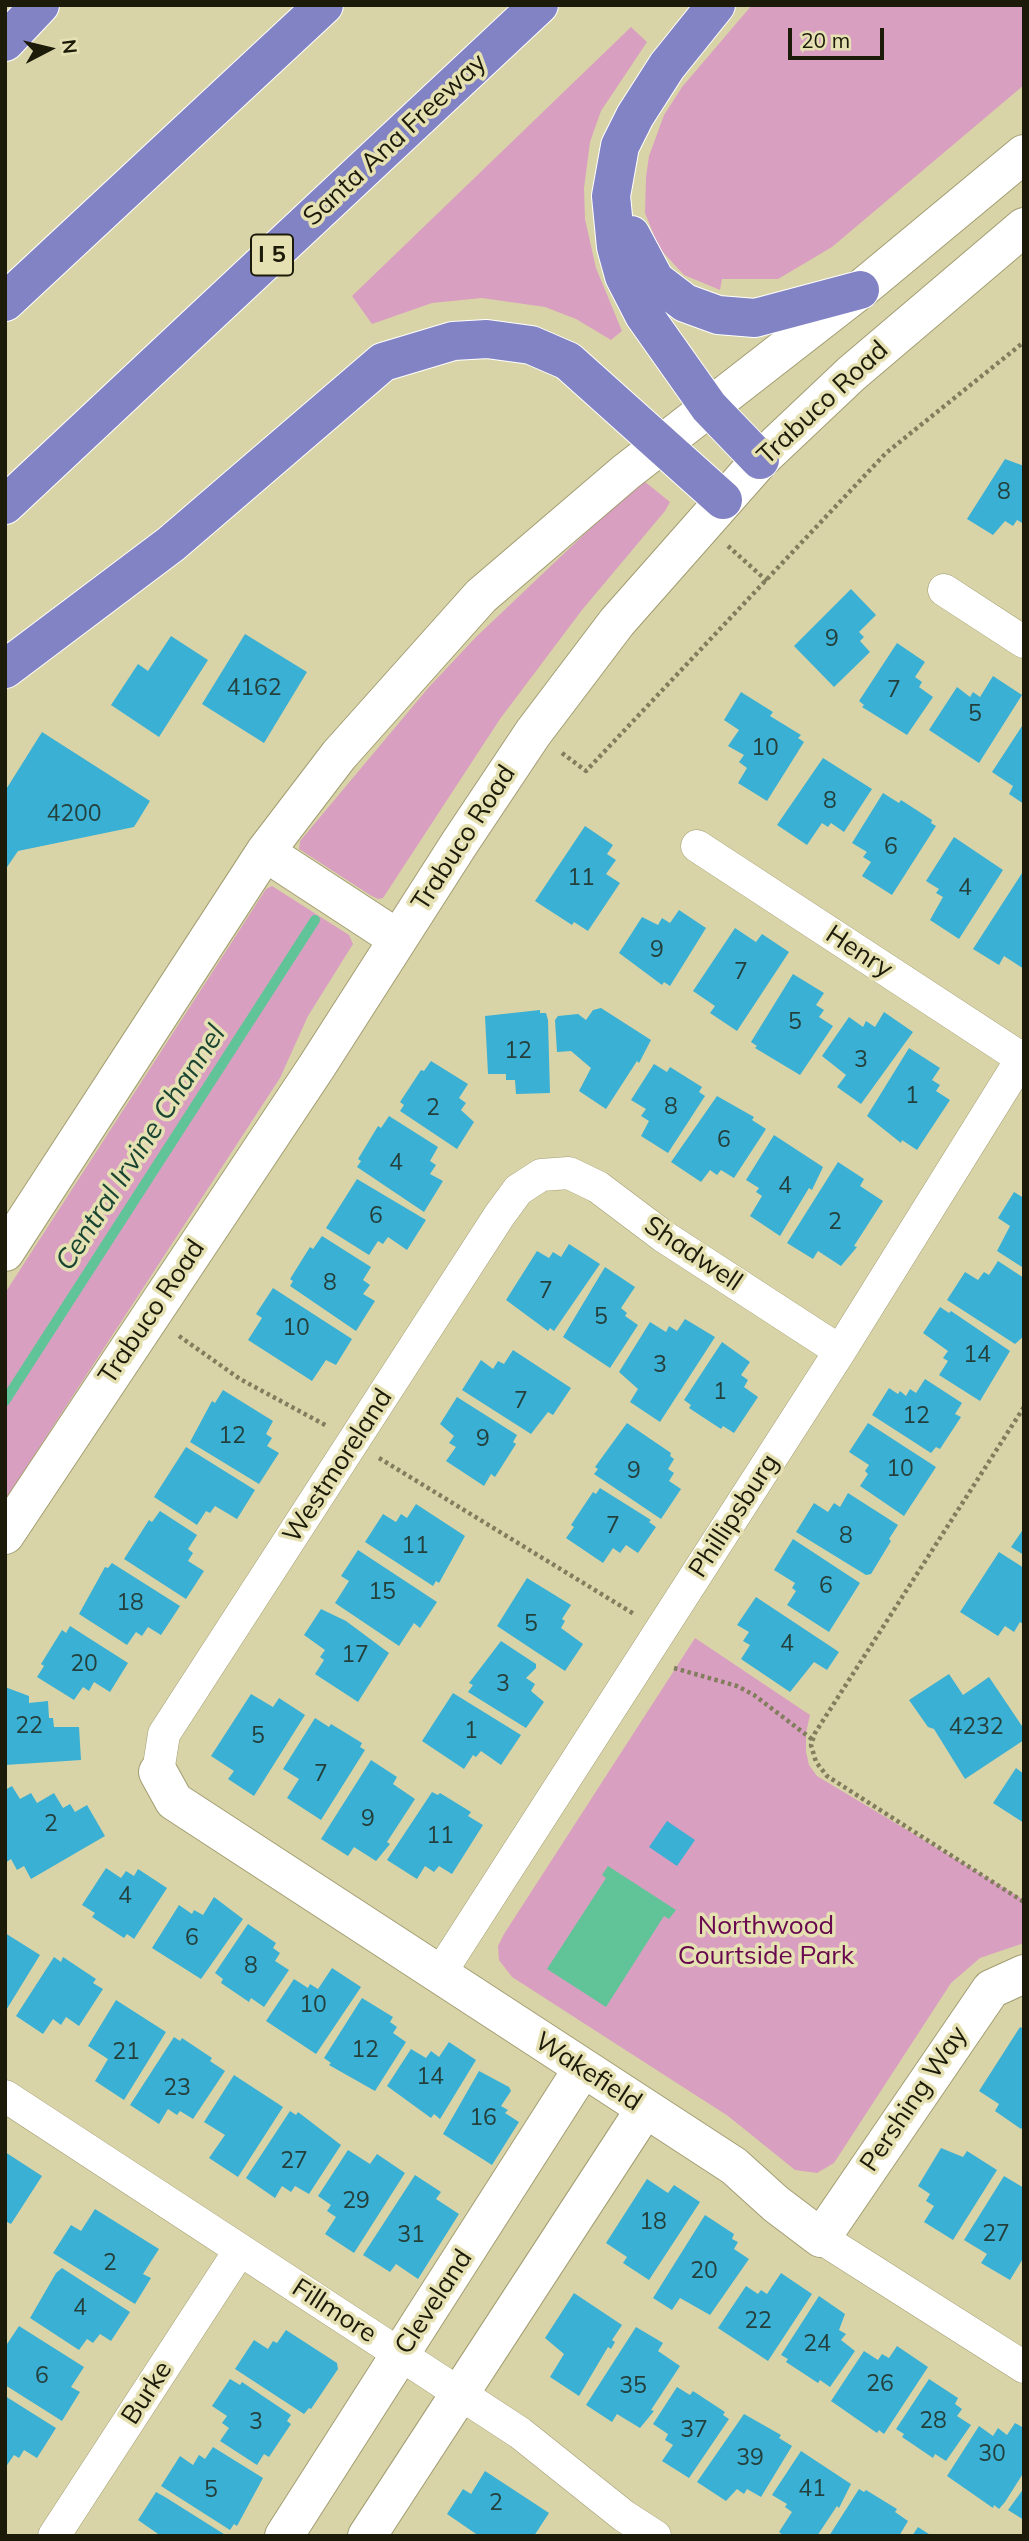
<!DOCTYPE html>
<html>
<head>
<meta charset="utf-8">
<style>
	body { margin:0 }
	#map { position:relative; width:1029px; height:2541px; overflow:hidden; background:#d9d4a7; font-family:Mulish,sans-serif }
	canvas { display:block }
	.frame { position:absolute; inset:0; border:7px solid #1c1a09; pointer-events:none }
	.north { position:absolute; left:14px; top:14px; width:70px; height:70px; -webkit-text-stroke:5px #e6e1b3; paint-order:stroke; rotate:83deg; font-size:19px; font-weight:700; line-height:28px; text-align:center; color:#1c1a09 }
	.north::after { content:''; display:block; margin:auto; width:24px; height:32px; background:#1c1a09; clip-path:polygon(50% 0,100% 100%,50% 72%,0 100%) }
	.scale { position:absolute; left:788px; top:28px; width:96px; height:32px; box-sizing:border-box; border:4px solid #1c1a09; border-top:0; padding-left:9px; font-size:21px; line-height:24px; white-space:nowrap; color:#1c1a09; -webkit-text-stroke:5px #e6e1b3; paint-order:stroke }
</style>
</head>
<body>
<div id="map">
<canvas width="1029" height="2541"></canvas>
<div class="frame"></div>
<div class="north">N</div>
<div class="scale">20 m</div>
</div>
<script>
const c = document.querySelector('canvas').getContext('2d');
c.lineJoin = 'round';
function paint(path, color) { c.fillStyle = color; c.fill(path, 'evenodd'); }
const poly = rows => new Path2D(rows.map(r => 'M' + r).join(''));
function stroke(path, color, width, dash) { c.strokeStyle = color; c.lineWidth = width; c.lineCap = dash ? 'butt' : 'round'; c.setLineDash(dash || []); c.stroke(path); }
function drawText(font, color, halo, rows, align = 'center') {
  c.font = font + ' Mulish,sans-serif'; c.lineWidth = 7; c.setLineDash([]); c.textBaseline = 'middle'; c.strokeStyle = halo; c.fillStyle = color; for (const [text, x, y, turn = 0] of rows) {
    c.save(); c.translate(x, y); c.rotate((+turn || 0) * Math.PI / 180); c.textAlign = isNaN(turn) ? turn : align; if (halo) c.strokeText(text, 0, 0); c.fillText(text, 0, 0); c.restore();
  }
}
const green = poly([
	[752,5,1024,5,1024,85,832,247,778,279,722,279,720,290,684,275,659,248,645,213,646,177,649,156,664,115,682,87],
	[631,27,647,42,601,111,590,142,584,188,585,219,596,268,622,331,611,340,576,319,545,307,482,298,432,303,372,324,352,296],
	[644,481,670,502,665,511,582,610,500,719,383,898,378,899,370,895,299,849,300,841,429,687,476,637,614,506],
	[272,886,349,935,353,944,308,1016,280,1078,5,1500,5,1293,266,889],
	[695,1638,810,1715,806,1733,806,1752,809,1765,817,1776,1024,1900,1024,1943,980,1958,951,1983,834,2163,817,2173,795,2170,728,2116,512,1977,499,1960,498,1946,504,1934]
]);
const water = poly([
	[608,1866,676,1910,669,1919,664,1916,606,2007,547,1969,606,1878,602,1875]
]);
const stream = poly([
	[5,1401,315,920]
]);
const building = poly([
	[1005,459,1024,466,1024,524,1017,520,1013,526,1005,521,993,535,967,519],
	[851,589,876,615,859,632,864,637,860,641,870,652,834,687,794,646],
	[245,634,307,672,264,743,202,704],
	[171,636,208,660,159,737,111,705,138,664,148,671],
	[897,643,925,662,915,677,922,682,919,687,933,697,907,735,862,707,864,705,859,701],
	[993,676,1022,695,979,763,929,730,957,687,970,697,973,692,980,697],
	[741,692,773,712,770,716,801,735,798,738,804,742,767,801,738,783,747,768,739,762,744,755,728,746,739,730,724,720],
	[1024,723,1024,804,1009,794,1013,786,992,772],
	[42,732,150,801,134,827,18,851,5,870,5,791],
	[823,758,872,789,844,832,831,823,828,827,822,823,807,845,777,825],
	[883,793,899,803,901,800,932,820,931,823,936,826,892,895,862,876,871,862,863,857,867,852,852,843],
	[585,826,613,845,607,854,616,860,606,874,620,883,588,931,574,922,572,925,535,901],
	[954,837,1003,870,959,939,930,920,943,897,936,893,939,889,926,881],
	[1024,870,1024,969,1004,956,999,965,973,949],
	[679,910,706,928,670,986,664,982,662,985,619,953,642,917,658,925,662,918,670,923],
	[735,928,756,942,762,934,789,952,737,1031,710,1013,715,1006,693,991],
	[793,974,824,993,816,1005,824,1010,819,1017,833,1026,800,1075,755,1048,757,1046,751,1042],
	[601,1008,651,1040,639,1063,637,1061,606,1109,579,1091,591,1068,571,1051,557,1052,555,1020,558,1016,578,1014,586,1020,593,1010],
	[540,1010,540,1013,546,1013,548,1020,550,1093,516,1094,515,1080,506,1080,506,1074,488,1074,485,1016],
	[884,1012,913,1032,861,1104,837,1087,846,1075,822,1056,849,1017,863,1027,866,1021,875,1027],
	[909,1048,940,1068,932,1080,940,1085,936,1091,950,1100,917,1150,902,1140,901,1143,867,1116],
	[431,1061,468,1084,459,1098,466,1103,461,1110,474,1122,457,1149,400,1111,404,1105,400,1102,421,1070,424,1071],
	[654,1064,667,1072,670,1067,702,1087,699,1092,705,1096,668,1153,641,1136,649,1121,641,1116,646,1109,631,1100],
	[717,1096,754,1117,752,1120,766,1129,734,1178,721,1170,717,1175,710,1170,701,1182,671,1162],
	[389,1116,438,1147,430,1161,436,1165,430,1174,443,1181,424,1212,357,1167,361,1161,358,1159,378,1126,381,1128],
	[774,1135,823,1167,812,1190,809,1188,780,1236,750,1216,762,1196,756,1192,759,1188,746,1180],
	[838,1162,864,1179,860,1186,883,1201,854,1246,857,1247,841,1266,818,1251,813,1259,787,1243],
	[357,1179,426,1220,407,1250,388,1237,383,1244,378,1241,369,1255,326,1228],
	[1014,1192,1024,1198,1022,1267,997,1251,1010,1226,998,1218],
	[322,1236,371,1267,363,1280,370,1285,363,1294,375,1301,356,1331,290,1286,293,1281,290,1279,310,1247,313,1249],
	[569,1244,600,1264,554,1331,550,1328,548,1331,506,1300,537,1251,549,1258,553,1252,561,1257],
	[998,1261,1024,1278,1024,1336,1015,1344,947,1300,965,1272,978,1280,984,1272,989,1275],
	[605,1267,635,1287,621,1308,627,1313,625,1316,638,1325,610,1368,563,1337],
	[273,1288,352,1339,336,1365,326,1360,312,1381,248,1340,262,1318,256,1314],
	[940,1307,949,1313,951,1311,1010,1351,980,1401,939,1375,948,1361,943,1358,948,1351,923,1333],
	[685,1319,715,1337,660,1422,630,1402,638,1389,619,1372,650,1322,666,1332,669,1326,677,1331],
	[722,1342,750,1362,741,1375,748,1380,744,1387,758,1397,734,1433,723,1426,721,1429,689,1408,691,1405,684,1400],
	[513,1350,571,1388,553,1415,548,1412,531,1434,462,1390,481,1360,493,1369,498,1361,504,1364],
	[925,1379,962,1403,955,1414,961,1417,940,1449,936,1447,931,1453,872,1415,889,1388,898,1394,900,1391,906,1396,910,1389,916,1393],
	[223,1390,273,1421,266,1434,272,1438,267,1446,279,1453,259,1484,190,1442,212,1401,215,1403],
	[457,1397,517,1435,513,1442,516,1444,495,1477,491,1474,484,1486,446,1461,456,1447,449,1443,454,1436,440,1424],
	[627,1423,671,1453,670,1456,674,1459,668,1469,674,1473,669,1481,681,1489,661,1519,594,1474,598,1469,595,1467],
	[868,1423,936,1467,904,1516,860,1486,868,1474,865,1471,869,1465,849,1452],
	[186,1447,255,1490,237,1519,215,1506,210,1513,206,1511,197,1525,154,1497],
	[600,1488,651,1520,649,1522,656,1527,638,1553,626,1545,620,1553,613,1548,603,1563,566,1538,574,1527,571,1525,593,1492,596,1494],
	[848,1493,898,1525,889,1539,891,1541,871,1574,866,1575,796,1532,814,1503,828,1512,834,1503,840,1507],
	[416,1504,465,1536,439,1583,436,1581,433,1586,365,1542,383,1514,396,1522,401,1514,407,1518],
	[160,1511,197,1535,188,1549,193,1553,188,1561,204,1571,186,1599,124,1559,149,1520,152,1522],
	[1024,1528,1024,1555,1011,1547],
	[793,1539,860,1583,829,1632,787,1605,796,1591,792,1588,795,1583,774,1570],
	[358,1550,437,1602,420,1628,414,1623,399,1646,335,1603,349,1581,341,1576],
	[999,1552,1024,1568,1024,1625,1020,1622,1014,1632,1005,1626,998,1636,960,1612],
	[112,1563,180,1606,161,1635,148,1627,142,1636,136,1632,127,1645,79,1614,105,1567,108,1568],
	[527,1578,571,1605,562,1619,565,1621,561,1628,583,1644,565,1671,497,1626],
	[756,1597,839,1652,827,1670,814,1662,790,1692,741,1659,750,1645,743,1641,749,1632,737,1625],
	[321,1609,346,1621,389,1653,358,1702,315,1674,324,1660,320,1657,325,1650,304,1635],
	[70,1626,128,1663,110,1692,94,1682,89,1691,83,1687,74,1700,37,1677,44,1666,41,1664,62,1630,66,1633],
	[501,1641,536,1664,536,1668,526,1678,535,1684,531,1691,544,1702,526,1728,468,1692,473,1685,469,1683],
	[949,1674,963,1695,989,1677,1024,1729,1024,1740,965,1779,934,1729,928,1727,909,1700],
	[5,1687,29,1696,29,1703,48,1701,49,1718,53,1718,54,1727,79,1727,81,1760,5,1765],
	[453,1693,521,1735,501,1765,481,1751,476,1757,473,1755,464,1769,422,1741],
	[251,1694,273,1707,279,1698,305,1715,254,1796,228,1779,234,1771,211,1756],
	[315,1718,329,1727,331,1724,362,1743,360,1747,365,1750,321,1820,287,1798,299,1779,283,1769],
	[371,1760,397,1777,393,1784,415,1799,387,1842,390,1844,376,1861,354,1847,348,1856,321,1839],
	[1016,1768,1024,1774,1024,1823,993,1803],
	[12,1786,20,1799,31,1793,37,1803,54,1793,63,1808,70,1804,75,1812,87,1805,105,1836,31,1879,24,1866,17,1870,11,1859,5,1863,5,1790],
	[432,1792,438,1795,440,1793,471,1812,468,1816,483,1825,452,1874,439,1866,434,1872,425,1866,417,1879,387,1860],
	[667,1821,695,1840,677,1866,649,1847],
	[106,1868,121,1878,126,1871,134,1876,138,1869,167,1888,134,1939,127,1934,124,1938,92,1917,95,1913,82,1905],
	[214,1897,243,1919,201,1979,152,1948,179,1905,192,1914,194,1910,203,1915],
	[248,1924,276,1943,273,1948,280,1953,275,1961,289,1970,264,2007,251,1998,249,2002,221,1983,223,1979,215,1973],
	[5,1933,40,1955,5,2012],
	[54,1957,61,1962,63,1957,96,1979,93,1983,103,1989,79,2026,66,2017,61,2025,53,2019,43,2034,16,2016],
	[332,1968,361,1987,316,2054,266,2021,294,1979,308,1988,310,1984,318,1989],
	[362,1998,393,2017,390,2022,397,2027,393,2033,406,2042,375,2091,329,2065,331,2063,324,2058],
	[116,2000,166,2032,124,2100,95,2081,108,2059,88,2046],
	[1020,2027,1024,2029,1024,2125,1021,2129,995,2111,999,2104,979,2091],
	[174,2037,180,2041,182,2038,212,2058,210,2061,225,2071,193,2119,180,2111,177,2115,168,2109,159,2124,130,2105],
	[449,2042,476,2060,440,2119,434,2114,431,2118,387,2086,411,2049,426,2058,431,2051,439,2057],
	[479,2071,509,2087,511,2091,501,2106,508,2110,505,2113,519,2122,492,2165,443,2134],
	[234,2075,283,2107,238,2177,209,2158,225,2135,204,2122],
	[290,2111,296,2115,298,2112,341,2145,309,2194,295,2186,291,2192,282,2186,275,2198,246,2178],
	[941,2148,963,2157,967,2151,997,2170,953,2240,924,2222,934,2206,926,2201,930,2194,918,2186],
	[348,2150,370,2164,377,2154,405,2173,354,2253,325,2234,336,2217,327,2211,331,2205,318,2196],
	[5,2152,42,2176,11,2224,5,2221],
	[415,2175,441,2192,436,2199,459,2214,418,2279,396,2264,390,2272,363,2255],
	[1004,2176,1024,2188,1024,2257,1010,2280,981,2263,987,2254,964,2240],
	[647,2179,668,2193,674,2185,700,2202,649,2280,623,2263,627,2257,606,2243],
	[95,2209,159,2249,143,2274,151,2278,135,2304,53,2253,71,2225,81,2231],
	[705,2215,734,2234,732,2239,738,2242,734,2249,749,2259,710,2315,680,2298,672,2310,653,2298],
	[62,2268,130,2312,111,2341,100,2334,93,2343,87,2339,79,2350,30,2318,56,2273],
	[781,2273,812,2294,768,2361,718,2328,746,2286,758,2294,761,2290,767,2294],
	[574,2293,622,2325,612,2340,615,2342,611,2349,608,2347,579,2396,550,2377,564,2354,545,2338],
	[819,2296,845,2314,839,2330,846,2334,841,2340,855,2351,830,2387,820,2380,818,2383,786,2362,788,2359,781,2355],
	[19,2326,84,2367,71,2387,80,2392,62,2421,5,2385,5,2347],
	[636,2327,663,2343,658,2351,680,2366,651,2410,654,2411,640,2428,617,2414,612,2422,586,2405],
	[286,2330,337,2363,338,2369,311,2409,309,2408,304,2414,235,2369,254,2340,268,2349,273,2341,277,2343],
	[897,2346,928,2367,884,2434,879,2430,877,2433,831,2401,864,2351,878,2360,882,2354,889,2358],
	[230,2379,240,2385,242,2382,291,2415,287,2421,291,2424,269,2457,264,2454,257,2465,220,2441,229,2428,222,2423,227,2416,212,2406],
	[929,2379,958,2398,955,2404,962,2409,957,2416,971,2425,946,2461,935,2454,933,2458,902,2437,904,2434,896,2429],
	[677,2387,690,2395,693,2391,725,2412,723,2415,729,2419,689,2478,662,2461,673,2445,665,2440,668,2434,653,2424],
	[5,2396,56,2428,37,2458,24,2450,19,2458,14,2455,5,2468],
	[744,2414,781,2435,779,2438,792,2446,761,2497,747,2489,744,2494,737,2489,726,2501,697,2482],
	[1015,2423,1024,2428,1024,2472,1005,2502,999,2509,994,2505,993,2508,947,2476,979,2426,993,2436,998,2428,1007,2435],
	[213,2447,263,2478,237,2526,234,2524,230,2530,161,2486,180,2456,193,2465,199,2455,205,2459],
	[801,2451,851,2484,839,2508,837,2506,817,2536,784,2536,779,2532,792,2512,785,2507,787,2504,772,2495],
	[485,2471,549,2513,534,2536,479,2536,447,2514,463,2489,471,2494],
	[1024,2488,1024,2520,1008,2510],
	[859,2489,864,2492,866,2490,897,2509,895,2512,908,2521,899,2536,829,2536],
	[156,2492,165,2497,227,2536,161,2536,138,2520],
	[918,2527,932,2536,912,2536]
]);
const path = poly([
	[728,546,767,581],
	[562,753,586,771,886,453,1024,342],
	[179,1336,240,1379,327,1426],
	[1024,1407,815,1733,811,1745,816,1762,827,1776,1024,1902],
	[379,1458,634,1614],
	[674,1668,737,1686,754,1695,813,1740]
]);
const minor = poly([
	[944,590,1024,642],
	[697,846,1021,1058],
	[158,1772,164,1734,499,1216,518,1190,541,1175,569,1173,598,1187,663,1236,840,1351],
	[439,1975,840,1351,1024,1055],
	[5,2096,520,2433,624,2516,655,2536],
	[821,2238,1024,2367],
	[54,2536,240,2250]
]);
const tertiary = poly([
	[158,1772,174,1801,734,2166,776,2204,821,2238,991,1989,1024,1974],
	[284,2536,583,2068],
	[367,2536,645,2109]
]);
const secondary = poly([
	[265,852,398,939],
	[5,1252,265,852,339,755,481,596,626,472,860,290,1024,154],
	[5,1535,317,1066,459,844,533,733,617,622,760,460,851,374,1024,227]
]);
const motorway = poly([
	[716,5,667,66,635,116,620,146,611,196,616,247,624,276,644,315,709,407,760,460],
	[5,42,40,5],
	[631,235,655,280,685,303,718,315,755,318,860,290],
	[5,302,324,5],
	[5,505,539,5],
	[5,669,171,544,383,362,453,341,487,339,531,345,568,361,723,500]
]);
const numberNames = [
	["8",1004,492],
	["9",832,639],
	["4162",254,688],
	["7",894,690],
	["5",975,714],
	["10",765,748],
	["8",830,801],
	["4200",74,814],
	["6",891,847],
	["11",581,878],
	["4",965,888],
	["9",657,950],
	["7",741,972],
	["5",795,1022],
	["12",518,1051],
	["3",861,1060],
	["1",912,1096],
	["8",671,1107],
	["2",433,1108],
	["6",724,1140],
	["4",396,1163],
	["4",785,1186],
	["6",376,1216],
	["2",835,1222],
	["8",330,1283],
	["7",546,1291],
	["5",601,1317],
	["10",296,1328],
	["14",977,1355],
	["3",660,1365],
	["1",720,1392],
	["7",521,1401],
	["12",916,1416],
	["12",232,1436],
	["9",483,1439],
	["10",900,1469],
	["9",634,1471],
	["7",613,1526],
	["8",846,1536],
	["11",415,1546],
	["6",826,1586],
	["15",382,1592],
	["18",130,1603],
	["5",531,1624],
	["4",787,1644],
	["17",355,1655],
	["20",84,1664],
	["3",503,1684],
	["22",29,1726],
	["4232",976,1727],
	["1",471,1731],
	["5",258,1736],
	["7",321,1774],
	["9",368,1819],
	["2",51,1824],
	["11",440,1836],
	["4",125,1896],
	["6",192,1938],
	["8",251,1966],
	["10",313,2005],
	["12",365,2050],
	["21",126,2052],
	["14",430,2077],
	["23",177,2088],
	["16",483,2118],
	["27",294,2161],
	["29",356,2201],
	["18",653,2222],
	["27",996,2234],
	["31",411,2235],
	["2",110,2263],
	["20",704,2271],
	["4",80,2308],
	["22",758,2321],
	["24",817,2344],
	["6",42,2376],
	["26",880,2384],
	["35",633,2386],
	["28",933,2421],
	["3",256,2422],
	["37",694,2430],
	["30",992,2454],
	["39",750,2458],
	["41",812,2489],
	["5",211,2490],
	["2",496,2503]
];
const shields = [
	[272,255,42]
];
const shieldNames = [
	["I 5",272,255]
];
const streetNames = [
	["Santa Ana Freeway",395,140,-43],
	["Trabuco Road",823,403,-43],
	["Trabuco Road",464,838,-57],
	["Henry",859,952,33],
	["Shadwell",693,1254,34],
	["Trabuco Road",152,1312,-56],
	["Westmoreland",338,1466,-57],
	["Phillipsburg",734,1516,-57],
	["Wakefield",588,2072,33],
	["Pershing Way",914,2099,-56],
	["Cleveland",434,2302,-57],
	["Fillmore",334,2311,33],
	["Burke",147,2393,-57]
];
const parkNames = [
	["Northwood",766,1926],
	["Courtside Park",766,1956]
];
const waterNames = [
	["Central Irvine Channel",141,1148,-57]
];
paint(green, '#d99fc1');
paint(water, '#61c498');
stroke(stream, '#61c498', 10);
paint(building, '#3ab0d4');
stroke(minor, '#a29d72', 33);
stroke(tertiary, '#a29d72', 40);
stroke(secondary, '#a29d72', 40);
stroke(motorway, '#fff', 40);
stroke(path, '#817d5d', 4.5, [3.5, 3.5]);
stroke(minor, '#fff', 32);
stroke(tertiary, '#fff', 38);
stroke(secondary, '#fff', 38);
stroke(motorway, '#8283c4', 38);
drawText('23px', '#24403c', null, numberNames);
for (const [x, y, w] of shields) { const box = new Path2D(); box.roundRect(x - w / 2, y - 20.5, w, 41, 5); c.fillStyle = '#e6e1b3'; c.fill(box); stroke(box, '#1c1a09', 2); }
drawText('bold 24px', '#1c1a09', null, shieldNames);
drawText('26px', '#1c1a09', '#e6e1b3', streetNames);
drawText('26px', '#69084f', '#e6e1b3', parkNames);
drawText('italic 28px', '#194432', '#e6e1b3', waterNames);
</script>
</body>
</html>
